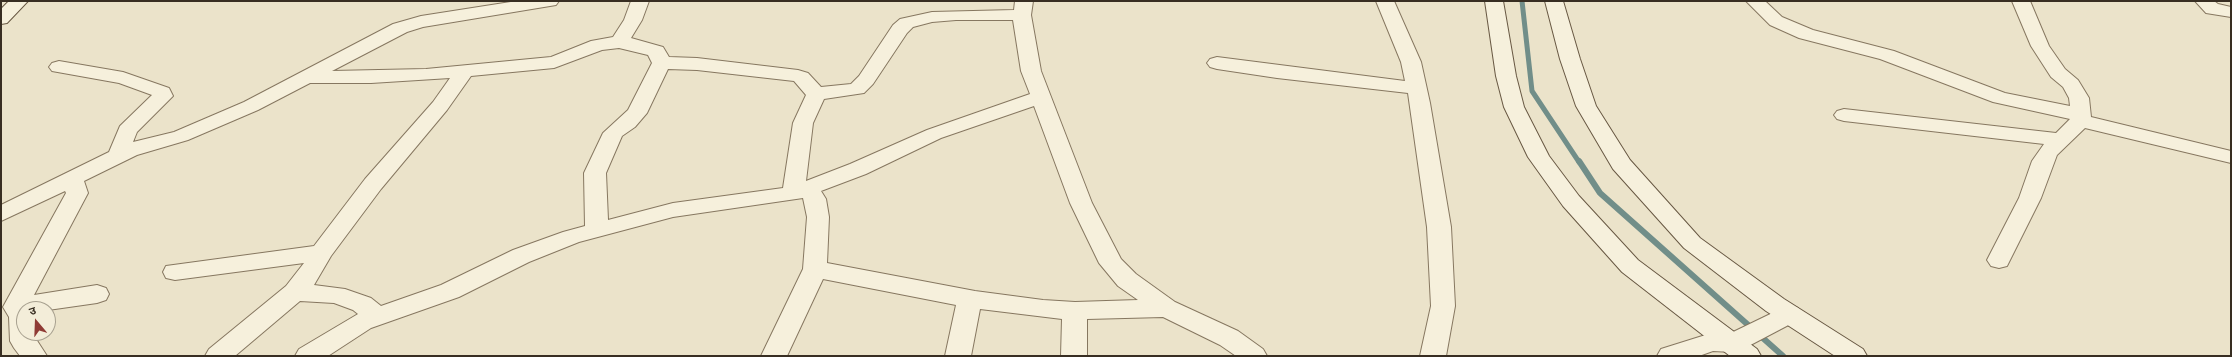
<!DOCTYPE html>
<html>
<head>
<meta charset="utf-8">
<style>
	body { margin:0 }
	#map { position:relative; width:2232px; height:357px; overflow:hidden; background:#ebe3ca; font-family:"Crimson Pro","Noto Sans Devanagari",serif }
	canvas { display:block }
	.frame { position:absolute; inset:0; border:2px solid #382e22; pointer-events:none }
	.north { position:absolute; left:16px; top:301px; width:40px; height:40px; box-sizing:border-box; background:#f3edd9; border:1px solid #a8a190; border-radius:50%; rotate:341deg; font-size:11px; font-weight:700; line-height:16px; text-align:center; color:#382e22 }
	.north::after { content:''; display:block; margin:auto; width:14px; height:18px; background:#8f3b35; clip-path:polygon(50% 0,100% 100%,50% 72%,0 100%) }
</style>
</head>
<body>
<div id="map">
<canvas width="2232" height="357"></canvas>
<div class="frame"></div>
<div class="north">उ</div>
</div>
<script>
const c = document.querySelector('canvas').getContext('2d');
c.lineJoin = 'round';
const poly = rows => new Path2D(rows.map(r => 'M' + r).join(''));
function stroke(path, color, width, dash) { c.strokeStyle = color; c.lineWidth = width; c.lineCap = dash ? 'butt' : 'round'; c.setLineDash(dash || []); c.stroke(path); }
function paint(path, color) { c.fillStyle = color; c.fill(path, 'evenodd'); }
const streamFar1 = poly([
	[1522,1,1532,91,1579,162]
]);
const stream = poly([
	[1579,161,1600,193,1783,356]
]);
const street = poly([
	[517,1,559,1,556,5,550,6,423,27,407,32,332,71,426,69,551,57,591,41,613,37,624,20,631,1,649,1,642,20,631,38,663,47,669,57,697,58,798,70,808,73,821,87,851,84,859,76,893,25,900,19,932,12,1014,10,1015,1,1033,1,1031,15,1041,71,1092,203,1121,259,1136,274,1175,302,1238,331,1263,349,1267,356,1236,356,1220,345,1163,317,1087,319,1087,356,1061,356,1062,319,980,309,971,356,945,356,956,305,823,279,787,356,761,356,803,269,807,217,803,198,673,217,579,242,529,262,459,297,371,328,328,356,295,356,299,349,358,314,353,310,334,303,300,301,235,356,205,356,209,349,286,286,304,263,175,280,166,278,163,272,166,266,314,246,365,179,433,102,450,78,371,83,310,83,258,110,188,140,137,155,84,181,88,193,34,295,97,285,106,288,109,294,106,300,97,303,48,310,24,309,24,333,36,333,36,339,47,356,20,356,14,348,10,341,9,317,3,307,66,193,65,191,1,221,1,205,109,152,120,126,152,95,119,83,52,71,49,67,52,63,59,61,123,72,169,88,173,96,137,132,133,142,174,132,244,102,393,24,421,16,517,1],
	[956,20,1013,20,1021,71,1030,94,927,130,850,164,806,181,813,123,824,99,864,93,873,84,907,33,913,27,932,22,956,20],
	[619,48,648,55,652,63,628,110,603,133,584,173,585,226,563,232,513,250,441,285,381,306,371,298,345,289,314,285,331,256,381,189,447,110,471,76,554,68,602,50,619,48],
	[668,69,697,70,794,81,806,95,793,123,783,188,673,203,608,220,606,173,622,136,635,127,647,113,668,69],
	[1034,106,1070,203,1099,263,1118,286,1138,300,1075,302,1043,300,975,291,827,263,829,217,826,199,821,191,866,174,941,138,1034,106],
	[1376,1,1394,1,1421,62,1430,103,1451,227,1455,306,1446,356,1420,356,1431,306,1427,227,1408,93,1277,78,1217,69,1210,67,1207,63,1210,59,1217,57,1405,81,1401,62,1376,1],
	[1746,1,1765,1,1782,17,1813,30,1894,51,2005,93,2070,106,2069,98,2063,87,2051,77,2031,46,2012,1,2030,1,2049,46,2065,69,2078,80,2089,98,2091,117,2231,151,2231,163,2085,128,2057,155,2041,198,2007,266,1999,268,1991,266,1987,260,2019,198,2032,161,2044,144,1844,121,1837,119,1834,115,1837,111,1844,109,2056,133,2070,119,1993,102,1880,59,1799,38,1770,25,1746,1],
	[2195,1,2214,1,2218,4,2231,7,2231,17,2206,13,2195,1],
	[1789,305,1798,308,1802,314,1798,320,1741,350,1732,352,1713,351,1699,356,1657,356,1661,349,1712,333,1729,334,1789,305]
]);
const secondary = poly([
	[9,1,28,1,7,23,1,24,1,9,9,1],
	[1485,1,1503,1,1516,76,1524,107,1549,156,1579,196,1638,260,1757,349,1761,356,1730,356,1622,272,1563,206,1528,157,1504,107,1496,76,1485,1],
	[1545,1,1563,1,1580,59,1596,106,1630,160,1700,238,1784,299,1863,349,1867,356,1835,356,1766,311,1684,248,1613,169,1576,106,1560,59,1545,1]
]);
stroke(streamFar1, '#718e89', 5);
stroke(stream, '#718e89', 6);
stroke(street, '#867760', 2);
stroke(secondary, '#685843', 2);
paint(street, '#f6f0dc');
paint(secondary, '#f6f0dc');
</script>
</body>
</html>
